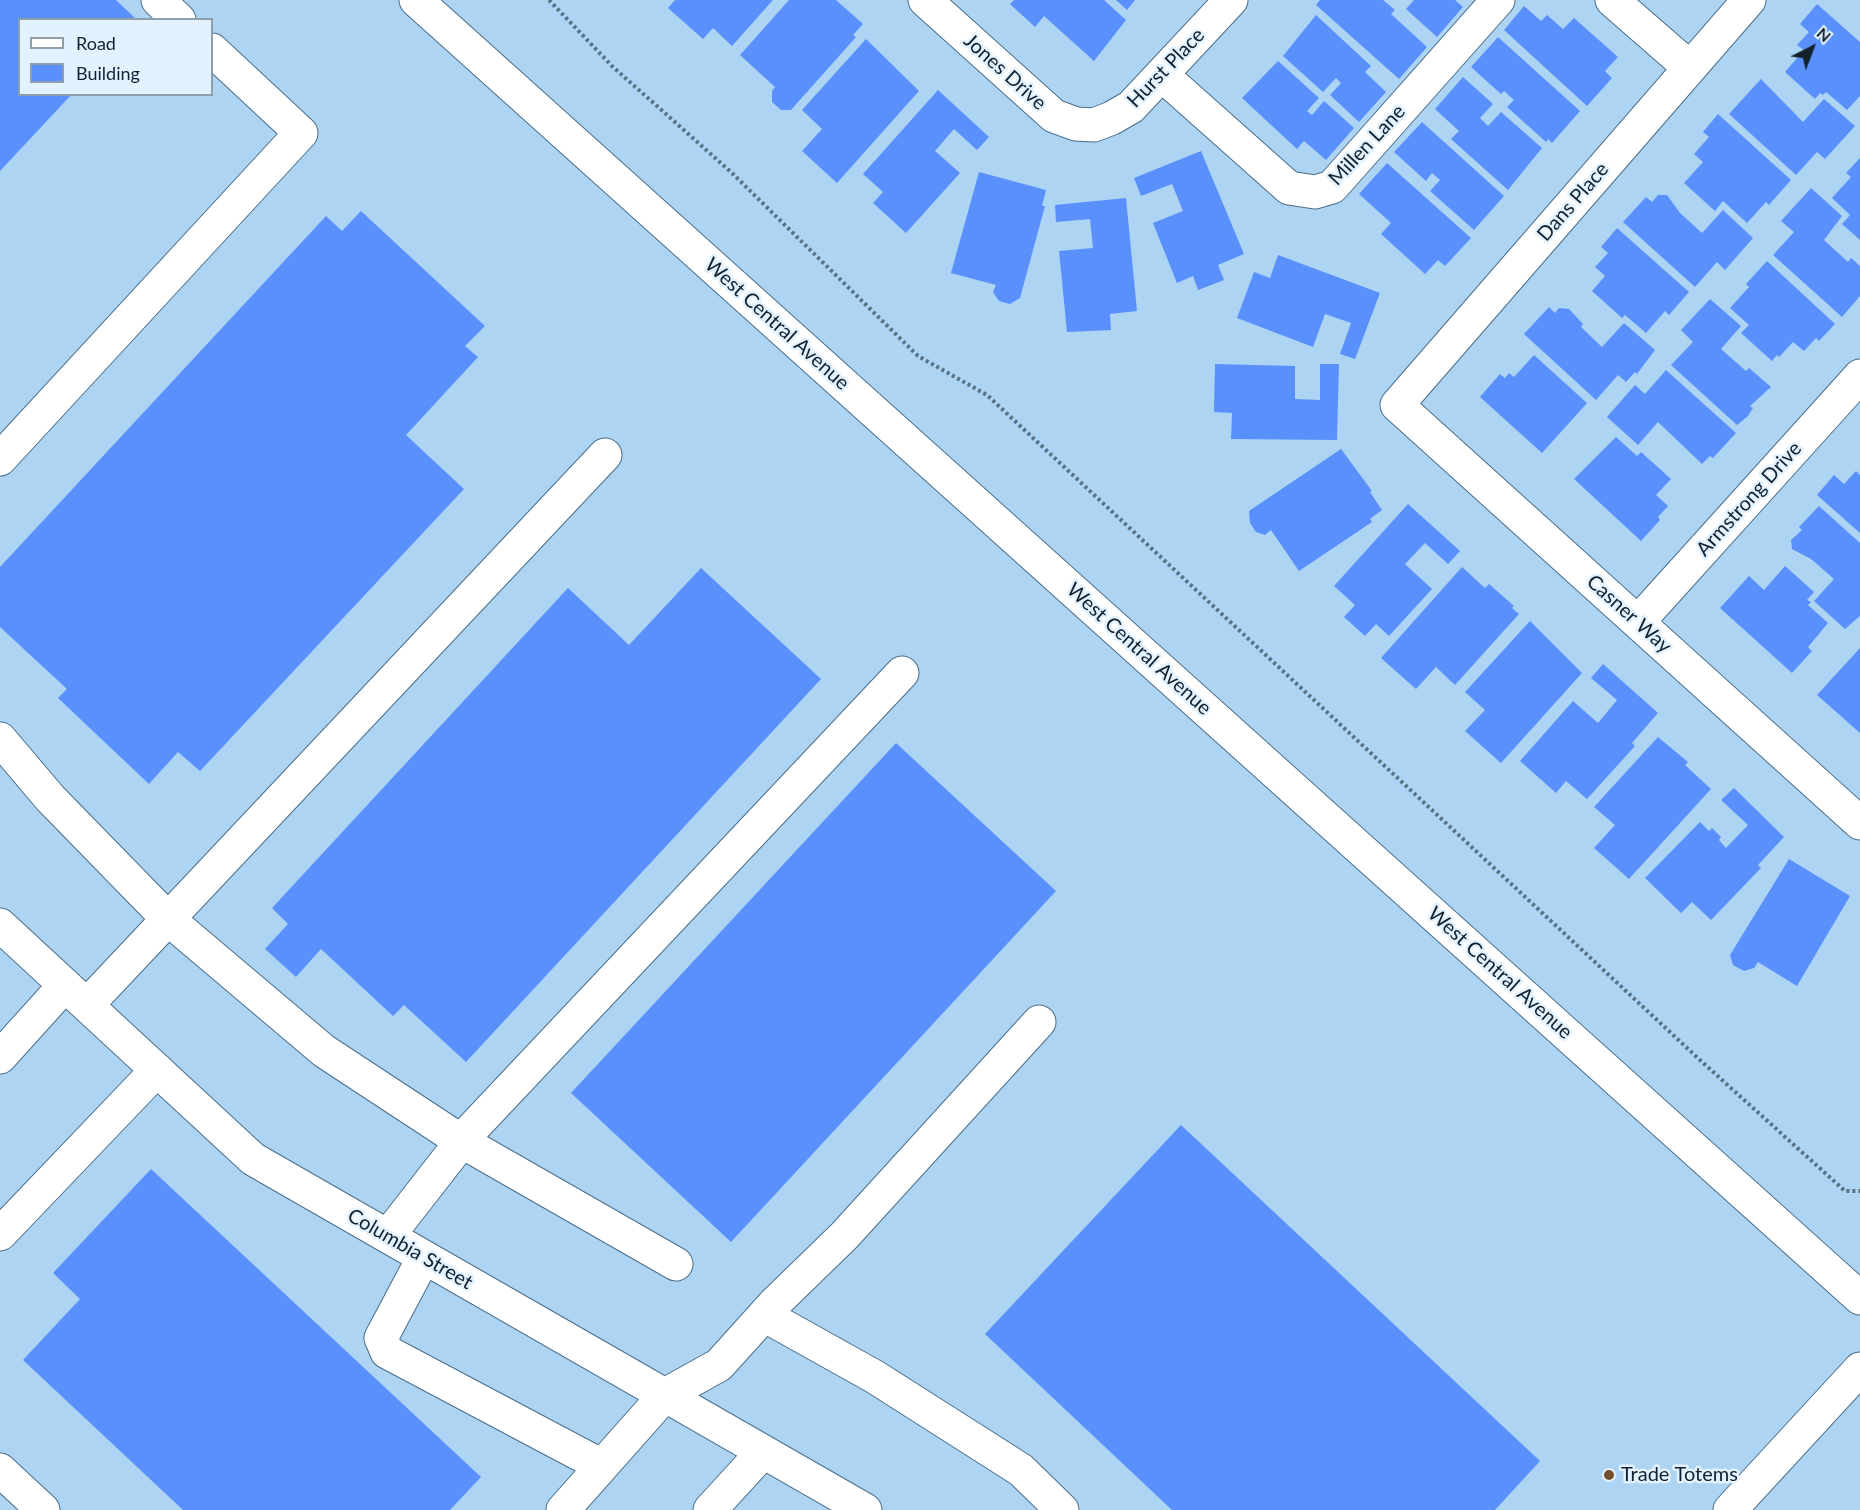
<!DOCTYPE html>
<html>
<head>
<meta charset="utf-8">
<style>
	body { margin:0 }
	#map { position:relative; width:1860px; height:1510px; overflow:hidden; background:#add4f3; font-family:Lato,sans-serif }
	canvas { display:block }
	.legend { position:absolute; left:18px; top:18px; width:195px; height:78px; box-sizing:border-box; background:#e2f2ff; border:2px solid #8f9eab; margin:0; padding:8px 10px; list-style:none; font-size:18px; color:#12212c }
	.legend li { display:flex; align-items:center; gap:12px; height:30px }
	.legend b { width:30px; border:2px solid #8f9eab }
	.north { position:absolute; left:1782px; top:18px; width:60px; height:60px; -webkit-text-stroke:4px #e2f2ff; paint-order:stroke; rotate:42deg; font-size:16px; font-weight:700; line-height:24px; text-align:center; color:#12212c }
	.north::after { content:''; display:block; margin:auto; width:21px; height:27px; background:#12212c; clip-path:polygon(50% 0,100% 100%,50% 72%,0 100%) }
</style>
</head>
<body>
<div id="map">
<canvas width="1860" height="1510"></canvas>
<ul class="legend">
<li><b style="height:8px;background:#fff"></b>Road</li>
<li><b style="height:16px;background:#5a90fb"></b>Building</li>
</ul>
<div class="north">N</div>
</div>
<script>
const c = document.querySelector('canvas').getContext('2d');
c.lineJoin = 'round';
function paint(path, color) { c.fillStyle = color; c.fill(path, 'evenodd'); }
const poly = rows => new Path2D(rows.map(r => 'M' + r).join(''));
function stroke(path, color, width, dash) { c.strokeStyle = color; c.lineWidth = width; c.lineCap = dash ? 'butt' : 'round'; c.setLineDash(dash || []); c.stroke(path); }
function drawText(font, color, halo, rows, align = 'center') {
  c.font = font + ' Lato,sans-serif'; c.lineWidth = 5; c.setLineDash([]); c.textBaseline = 'middle'; c.strokeStyle = halo; c.fillStyle = color; for (const [text, x, y, turn = 0] of rows) {
    c.save(); c.translate(x, y); c.rotate((+turn || 0) * Math.PI / 180); c.textAlign = isNaN(turn) ? turn : align; if (halo) c.strokeText(text, 0, 0); c.fillText(text, 0, 0); c.restore();
  }
}
const building = poly([
	[0,0,116,0,137,20,20,20,20,94,72,94,0,171],
	[675,0,773,0,732,46,713,28,703,39,668,8],
	[789,0,836,0,863,24,853,35,856,37,791,110,781,110,772,102,772,91,775,87,740,55],
	[1014,0,1104,0,1126,20,1094,61,1044,16,1035,27,1010,4],
	[1116,0,1135,0,1127,10],
	[1320,0,1383,0,1395,10,1391,14,1427,47,1399,79,1316,5],
	[1414,0,1455,0,1463,7,1437,37,1406,9],
	[1817,4,1860,42,1860,96,1847,110,1826,92,1823,95,1820,93,1815,99,1785,72,1804,50,1797,45,1809,32,1800,24],
	[1524,6,1541,21,1547,15,1563,29,1574,18,1618,57,1605,71,1612,78,1587,106,1504,30],
	[1316,15,1371,66,1365,72,1386,92,1359,122,1330,95,1341,83,1336,78,1323,92,1283,56],
	[1498,37,1580,111,1552,143,1548,139,1546,142,1507,107,1514,100,1504,91,1501,94,1471,67],
	[866,39,919,91,837,183,802,151,822,129,802,110],
	[1278,61,1319,98,1307,111,1312,115,1324,101,1354,128,1326,160,1304,141,1297,149,1242,98],
	[1463,77,1493,104,1480,118,1488,126,1501,112,1542,148,1508,190,1451,139,1459,131,1435,109],
	[1761,79,1803,122,1824,99,1855,126,1825,159,1817,152,1796,175,1729,114],
	[938,90,989,137,977,150,954,129,935,151,960,173,906,233,873,203,883,192,863,174],
	[1718,114,1791,180,1769,205,1766,202,1747,223,1723,201,1715,211,1684,183,1703,162,1694,154,1709,137,1703,132],
	[1422,122,1504,196,1474,230,1430,191,1440,180,1432,173,1426,181,1394,152],
	[1201,151,1244,254,1218,265,1224,280,1198,290,1193,276,1177,283,1153,223,1183,211,1172,184,1141,196,1134,178],
	[1860,158,1860,240,1842,224,1850,215,1832,198,1851,177,1846,173],
	[1387,163,1471,238,1445,266,1438,260,1425,274,1381,234,1391,223,1359,194],
	[979,172,1046,190,1042,206,1045,206,1020,298,1010,304,999,301,993,292,996,285,951,273],
	[1811,188,1842,216,1824,240,1848,262,1851,258,1860,266,1860,296,1842,317,1773,255,1794,232,1781,221],
	[1658,195,1667,195,1680,213,1702,233,1723,210,1753,238,1725,270,1717,262,1695,287,1623,222,1646,197,1652,202],
	[1126,198,1137,311,1110,314,1111,330,1067,332,1059,251,1093,248,1090,219,1056,222,1055,205],
	[361,211,485,326,465,346,478,357,406,435,464,489,200,771,178,752,149,784,58,698,67,689,0,627,0,567,326,216,342,231],
	[1617,228,1689,292,1669,315,1665,311,1646,333,1625,315,1622,318,1592,291,1605,276,1595,267,1608,253,1601,247],
	[1278,255,1380,293,1355,359,1340,354,1351,323,1325,314,1313,347,1237,318,1254,272,1270,278],
	[1767,261,1835,324,1819,341,1816,338,1804,351,1793,342,1779,357,1777,355,1772,361,1741,333,1749,325,1730,308,1749,287,1746,284],
	[1710,299,1741,326,1721,349,1746,371,1749,368,1771,387,1750,406,1753,408,1748,416,1737,425,1671,365,1693,342,1681,330],
	[1549,307,1555,313,1559,308,1569,309,1583,324,1581,327,1602,347,1624,323,1655,350,1637,374,1635,372,1626,382,1618,375,1596,400,1524,334],
	[1534,355,1587,403,1542,453,1480,397,1500,374,1505,378,1509,373,1514,377],
	[1215,364,1295,366,1295,399,1320,400,1320,364,1339,364,1337,440,1231,439,1232,413,1214,412],
	[1666,370,1736,433,1713,458,1710,456,1702,464,1658,422,1638,445,1607,417,1635,385,1645,394],
	[1616,437,1637,456,1641,452,1671,479,1656,495,1668,506,1658,517,1660,520,1641,541,1574,479],
	[1341,449,1372,491,1370,492,1382,510,1370,519,1372,522,1299,571,1271,530,1265,535,1256,532,1250,523,1249,511],
	[1856,471,1860,475,1860,533,1817,495,1834,475,1844,484],
	[1408,504,1460,551,1448,564,1425,543,1405,564,1432,589,1389,636,1376,624,1365,636,1344,617,1355,605,1334,586],
	[1819,506,1860,543,1860,616,1845,629,1814,601,1834,579,1811,559,1792,549,1791,540,1802,530,1799,527],
	[1785,566,1814,592,1807,600,1811,602,1808,605,1828,623,1808,647,1812,651,1792,673,1720,608,1749,576,1764,590],
	[1462,567,1485,588,1489,584,1514,606,1512,608,1519,614,1455,685,1436,667,1416,689,1381,658],
	[701,568,821,679,466,1062,404,1005,393,1016,321,949,296,977,265,949,288,924,272,908,568,588,629,645],
	[1530,621,1582,673,1501,763,1465,731,1485,710,1465,692],
	[1860,648,1860,733,1817,695],
	[1603,664,1658,713,1632,743,1635,746,1587,799,1566,781,1556,793,1520,761,1573,701,1598,723,1617,700,1591,678],
	[1658,737,1688,762,1685,765,1711,789,1629,879,1594,848,1615,825,1594,807],
	[896,743,1056,891,731,1242,571,1093],
	[1734,788,1784,837,1758,865,1761,868,1711,920,1692,902,1681,913,1645,878,1700,822,1709,831,1712,828,1721,837,1719,840,1726,848,1748,825,1721,800],
	[1789,859,1850,896,1797,986,1758,962,1754,968,1744,971,1733,965,1730,955],
	[1181,1125,1540,1461,1495,1510,1172,1510,985,1334],
	[151,1169,481,1477,450,1510,183,1510,23,1360,80,1299,53,1273]
]);
const path = poly([
	[549,0,612,66,732,173,918,356,987,395,1701,1061,1845,1191,1860,1191]
]);
const minor = poly([
	[158,0,179,20],
	[925,0,1054,116,1076,124,1094,125,1112,118,1131,107,1231,0],
	[1612,0,1690,68],
	[1749,0,1397,405,1860,823],
	[1162,75,1289,188,1315,192,1332,187,1498,0],
	[0,459,301,133,212,50],
	[1638,622,1860,376],
	[0,739,50,798,168,919,324,1051,461,1141,676,1264],
	[0,925,253,1159,865,1510],
	[87,1005,605,455],
	[0,1057,65,985],
	[0,1234,157,1070],
	[388,1236,469,1132,902,673],
	[424,1257,381,1338,387,1352,602,1466],
	[764,1315,875,1377,1021,1470,1062,1510],
	[0,1470,43,1510],
	[563,1510,665,1395,719,1365,775,1303,844,1236,1039,1022],
	[710,1510,763,1452],
	[1730,1510,1860,1369]
]);
const major = poly([
	[416,0,1860,1298]
]);
const markers = [
	[1609,1475,6,"#744e2a"]
];
const streetNames = [
	["Hurst Place",1166,68,-46],
	["Jones Drive",1005,72,42],
	["Millen Lane",1367,145,-47],
	["Dans Place",1573,202,-49],
	["West Central Avenue",777,324,42],
	["Armstrong Drive",1749,499,-48],
	["Casner Way",1629,614,42],
	["West Central Avenue",1139,649,42],
	["West Central Avenue",1500,973,42],
	["Columbia Street",410,1249,30]
];
const poiNames = [
	["Trade Totems",1621,1475]
];
paint(building, '#5a90fb');
stroke(minor, '#4a6e8a', 35);
stroke(major, '#4a6e8a', 35);
stroke(path, '#587286', 4, [3, 3]);
stroke(minor, '#fff', 33);
stroke(major, '#fff', 33);
for (const [x, y, r, color] of markers) { const dot = new Path2D(); dot.arc(x, y, r, 0, 2 * Math.PI); c.fillStyle = color; c.fill(dot); stroke(dot, '#e2f2ff', 2); }
drawText('20px', '#12212c', '#e2f2ff', streetNames);
drawText('20px', '#12212c', '#e2f2ff', poiNames, 'left');
</script>
</body>
</html>
